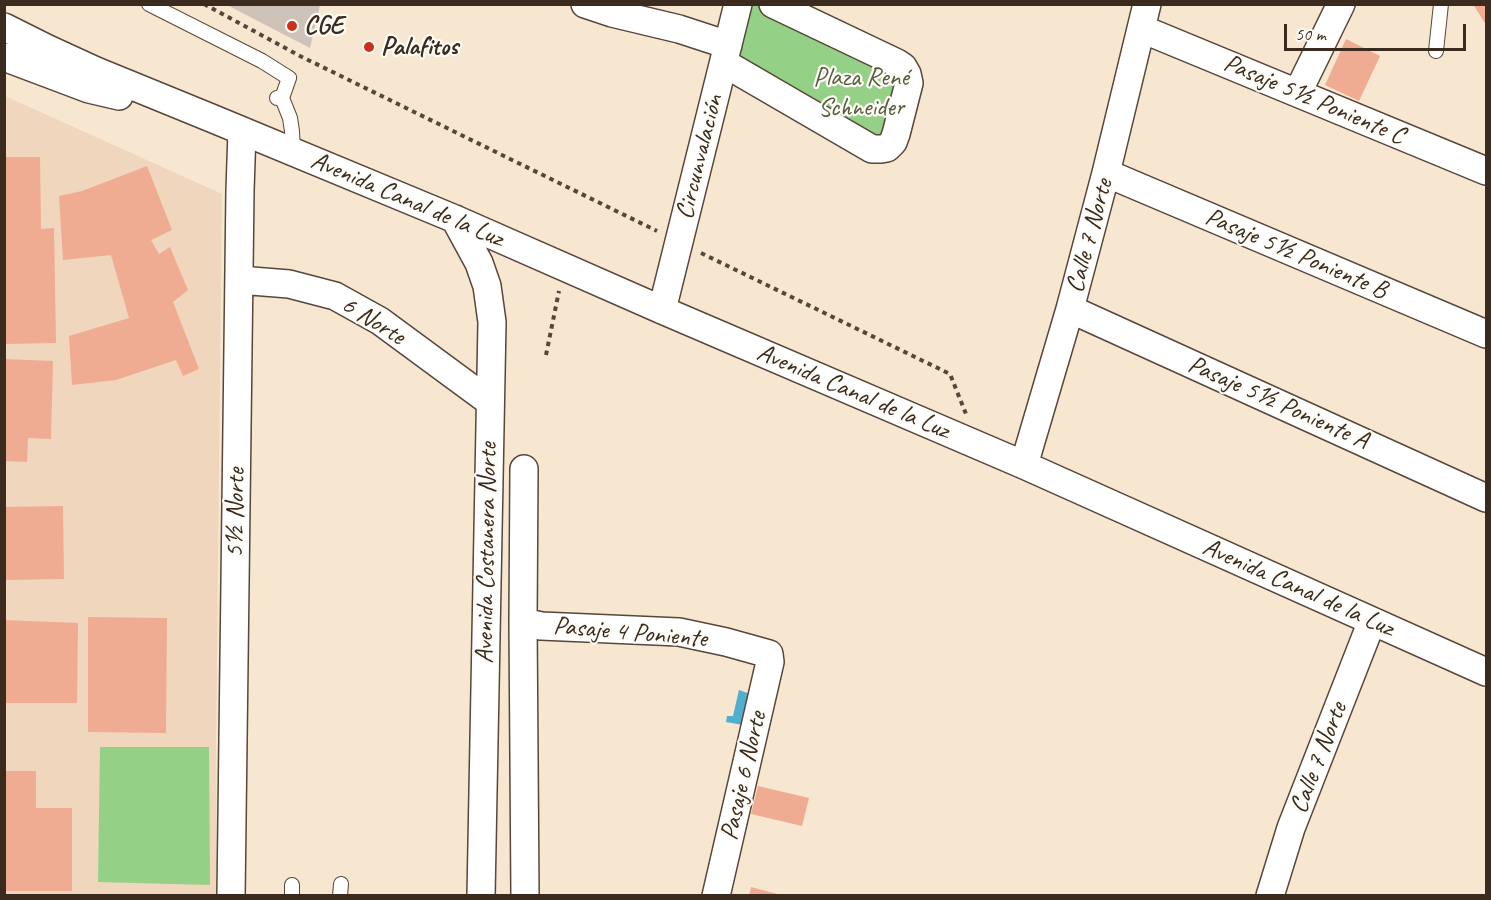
<!DOCTYPE html>
<html>
<head>
<meta charset="utf-8">
<style>
	body { margin:0 }
	#map { position:relative; width:1491px; height:900px; overflow:hidden; background:#f7e6d0; font-family:Caveat,sans-serif }
	canvas { display:block }
	.frame { position:absolute; inset:0; border:6px solid #3b2a1e; pointer-events:none }
	.scale { position:absolute; left:1284px; top:24px; width:182px; height:27px; box-sizing:border-box; border:3px solid #3b2a1e; border-top:0; padding-left:8px; font-size:18px; line-height:21px; white-space:nowrap; color:#3b2a1e; -webkit-text-stroke:4px #fdfcf7; paint-order:stroke }
</style>
</head>
<body>
<div id="map">
<canvas width="1491" height="900"></canvas>
<div class="frame"></div>
<div class="scale">50 m</div>
</div>
<script>
const c = document.querySelector('canvas').getContext('2d');
c.lineJoin = 'round';
function paint(path, color) { c.fillStyle = color; c.fill(path, 'evenodd'); }
const poly = rows => new Path2D(rows.map(r => 'M' + r).join(''));
function stroke(path, color, width, dash) { c.strokeStyle = color; c.lineWidth = width; c.lineCap = dash ? 'butt' : 'round'; c.setLineDash(dash || []); c.stroke(path); }
function drawText(font, color, halo, rows, align = 'center') {
  c.font = font + ' Caveat,sans-serif'; c.lineWidth = 4.5; c.setLineDash([]); c.textBaseline = 'middle'; c.strokeStyle = halo; c.fillStyle = color; for (const [text, x, y, turn = 0] of rows) {
    c.save(); c.translate(x, y); c.rotate((+turn || 0) * Math.PI / 180); c.textAlign = isNaN(turn) ? turn : align; if (halo) c.strokeText(text, 0, 0); c.fillText(text, 0, 0); c.restore();
  }
}
const built = poly([
	[5,96,222,194,216,747,217,895,5,896]
]);
const industrial = poly([
	[227,5,320,5,310,48]
]);
const green = poly([
	[738,5,773,5,903,67,887,148,724,63],
	[100,747,209,747,210,885,98,882]
]);
const water = poly([
	[739,690,750,694,743,725,726,722,727,716,733,716]
]);
const building = poly([
	[1473,4,1486,4,1486,25],
	[1346,39,1380,56,1359,101,1325,85],
	[4,157,40,157,41,229,54,228,56,343,4,344],
	[147,166,172,230,151,240,159,254,170,247,188,290,173,302,199,369,183,376,176,360,116,380,72,385,69,336,129,318,111,255,63,260,59,196,82,191],
	[4,359,53,361,51,439,28,438,27,462,4,461],
	[63,506,64,579,4,580,4,507],
	[88,617,167,618,166,733,88,732],
	[4,620,78,623,77,703,4,703],
	[4,771,36,771,36,808,72,808,72,891,4,891],
	[758,786,809,798,802,826,751,814],
	[751,887,781,895,781,896,749,896]
]);
const path = poly([
	[204,4,300,56,657,231],
	[701,253,950,374,966,414],
	[546,355,559,291]
]);
const lane = poly([
	[149,4,262,61,289,78,282,98,277,98],
	[1436,51,1441,4],
	[282,98,290,118,292,131,293,152],
	[292,896,292,885],
	[340,896,341,884]
]);
const street = poly([
	[585,4,612,13,679,29,728,45],
	[4,27,48,49,96,71,216,120,455,219,662,310,1024,465,1486,672],
	[1142,29,1486,171],
	[4,57,89,89,119,96],
	[724,63,872,149,881,149,887,148,893,142,896,134,909,83,907,74,903,67,897,63,773,4],
	[1298,92,1341,4],
	[1106,173,1486,334],
	[455,219,479,263,487,286,492,322,481,896],
	[239,280,289,284,335,296,380,321,490,402],
	[1070,309,1486,498],
	[662,310,738,4],
	[1024,465,1070,309,1106,173,1147,4],
	[524,469,523,622,525,896],
	[523,622,541,626,679,632,726,642,769,654,770,662,716,896],
	[231,896,240,191,242,131],
	[1270,896,1291,828,1372,621]
]);
const markers = [
	[292,26,6,"#c8321e"],
	[369,47,6,"#c8321e"]
];
const poiNames = [
	["CGE",304,26],
	["Palafitos",381,47]
];
const parkNames = [
	["Plaza René",861,78],
	["Schneider",861,108]
];
const streetNames = [
	["Pasaje 5½ Poniente C",1314,100,23],
	["Circunvalación",700,157,-76],
	["Avenida Canal de la Luz",407,200,23],
	["Calle 7 Norte",1090,236,-75],
	["Pasaje 5½ Poniente B",1296,254,23],
	["6 Norte",373,321,32],
	["Avenida Canal de la Luz",853,392,23],
	["Pasaje 5½ Poniente A",1278,403,24],
	["5½ Norte",236,513,-89],
	["Avenida Costanera Norte",487,553,-89],
	["Avenida Canal de la Luz",1298,588,24],
	["Pasaje 4 Poniente",630,633,5],
	["Calle 7 Norte",1319,758,-69],
	["Pasaje 6 Norte",744,776,-77]
];
paint(built, '#f0d6bc');
paint(industrial, '#cec2b9');
paint(green, '#94d186');
paint(water, '#50aecf');
paint(building, '#efac92');
stroke(lane, '#574639', 16);
stroke(street, '#574639', 30);
stroke(path, '#574639', 4, [4.5, 4.5]);
stroke(lane, '#fff', 14);
stroke(street, '#fff', 27);
for (const [x, y, r, color] of markers) { const dot = new Path2D(); dot.arc(x, y, r, 0, 2 * Math.PI); c.fillStyle = color; c.fill(dot); stroke(dot, '#fdfcf7', 2); }
drawText('bold 26px', '#3b2a1e', '#fdfcf7', poiNames, 'left');
drawText('26px', '#565c3d', '#fdfcf7', parkNames);
drawText('26px', '#3b2a1e', '#fdfcf7', streetNames);
</script>
</body>
</html>
